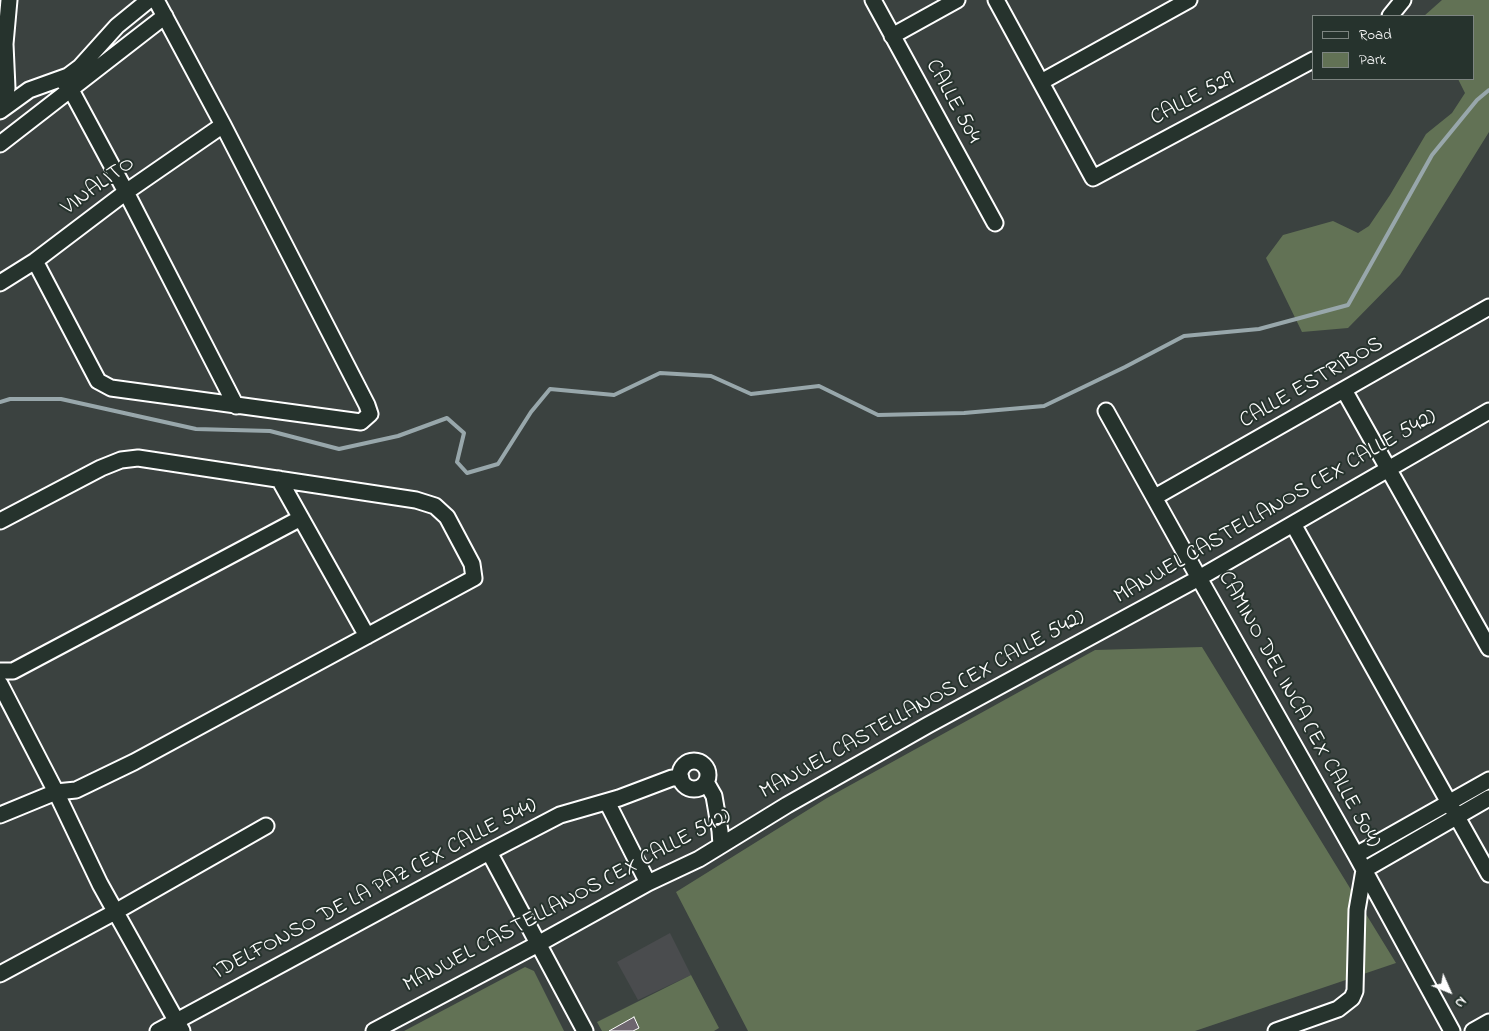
<!DOCTYPE html>
<html>
<head>
<meta charset="utf-8">
<style>
	body { margin:0 }
	#map { position:relative; width:1489px; height:1031px; overflow:hidden; background:#3b4240; font-family:"Indie Flower",sans-serif }
	canvas { display:block }
	.legend { position:absolute; left:1312px; top:15px; width:162px; height:65px; box-sizing:border-box; background:#26332d; border:1px solid #7d8581; margin:0; padding:6px 9px; list-style:none; font-size:15px; color:#fff }
	.legend li { display:flex; align-items:center; gap:10px; height:25px }
	.legend b { width:25px; border:1px solid #7d8581 }
	.north { position:absolute; left:1424px; top:966px; width:50px; height:50px; -webkit-text-stroke:4px #26332d; paint-order:stroke; rotate:134deg; font-size:14px; font-weight:700; line-height:20px; text-align:center; color:#fff }
	.north::after { content:''; display:block; margin:auto; width:18px; height:22px; background:#fff; clip-path:polygon(50% 0,100% 100%,50% 72%,0 100%) }
</style>
</head>
<body>
<div id="map">
<canvas width="1489" height="1031"></canvas>
<ul class="legend">
<li><b style="height:6px;background:#26332d"></b>Road</li>
<li><b style="height:14px;background:#627255"></b>Park</li>
</ul>
<div class="north">N</div>
</div>
<script>
const c = document.querySelector('canvas').getContext('2d');
c.lineJoin = 'round';
function paint(path, color) { c.fillStyle = color; c.fill(path, 'evenodd'); }
const poly = rows => new Path2D(rows.map(r => 'M' + r).join(''));
function stroke(path, color, width, dash) { c.strokeStyle = color; c.lineWidth = width; c.lineCap = dash ? 'butt' : 'round'; c.setLineDash(dash || []); c.stroke(path); }
function drawText(font, color, halo, rows, align = 'center') {
  c.font = font + ' "Indie Flower",sans-serif'; c.lineWidth = 4; c.setLineDash([]); c.textBaseline = 'middle'; c.strokeStyle = halo; c.fillStyle = color; for (const [text, x, y, turn = 0] of rows) {
    c.save(); c.translate(x, y); c.rotate((+turn || 0) * Math.PI / 180); c.textAlign = isNaN(turn) ? turn : align; if (halo) c.strokeText(text, 0, 0); c.fillText(text, 0, 0); c.restore();
  }
}
const built = poly([
	[670,933,691,975,638,1000,617,962]
]);
const green = poly([
	[1442,0,1489,0,1489,132,1400,275,1348,328,1302,332,1266,258,1283,235,1333,221,1358,233,1369,226,1390,195,1426,134,1452,113,1465,93,1458,79,1473,79,1473,16,1424,16],
	[1202,647,1396,963,1195,1031,748,1031,676,892,827,798,1095,650],
	[525,967,534,971,564,1031,404,1031],
	[691,975,719,1028,714,1031,602,1031,597,1022]
]);
const stream = poly([
	[0,402,10,399,61,399,196,429,270,431,339,449,398,436,447,418,464,433,457,462,467,473,498,464,531,412,550,389,614,395,660,373,711,376,751,394,819,386,878,415,964,413,1044,406,1125,367,1184,336,1259,329,1348,305,1432,155,1477,100,1489,90]
]);
const building = poly([
	[634,1017,639,1028,633,1031,609,1031,634,1017]
]);
const street = poly([
	[873,0,995,223],
	[996,0,1093,178,1313,60],
	[1390,16,1403,0],
	[892,36,957,0],
	[61,79,71,90,126,192,236,406],
	[1041,82,1189,0],
	[3,108,7,88,5,44,9,0],
	[0,111,29,90,68,76,80,67,117,26,149,0],
	[0,144,165,16],
	[35,261,98,381,111,388,361,422,370,414,367,405,223,125,156,0],
	[0,283,35,261,126,192,223,125],
	[1344,390,1489,648],
	[1106,411,1199,578,1356,855,1452,1031],
	[279,479,367,636],
	[1155,497,1489,307],
	[0,521,101,468,121,460,138,458,416,500,435,506,447,517,472,564,474,578,134,762,76,790,56,792,0,815],
	[1293,524,1489,874],
	[0,671,13,671,301,518],
	[0,684,56,792,100,884,182,1031],
	'680 775a14 14 0 1 1 28 0a14 14 0 1 1-28 0Z',
	[706,782,714,796,720,831,721,845],
	[607,802,648,883],
	[489,852,585,1031],
	[1356,855,1489,780],
	[0,974,115,912,266,826],
	[158,1031,489,852,560,815,619,798,672,778,681,778],
	[374,1031,538,944,648,883,699,859,787,805,928,725,1199,578,1489,411],
	[1276,1031,1338,1009,1352,998,1355,991,1357,910,1364,870,1489,798],
	[1473,1031,1489,1022]
]);
const streetNames = [
	["CALLE 529",1193,100,-28],
	["CALLE 504",952,102,61],
	["VINALITO",99,187,-36],
	["CALLE ESTRIBOS",1312,384,-30],
	["MANUEL CASTELLANOS (EX CALLE 542)",1276,508,-30],
	["MANUEL CASTELLANOS (EX CALLE 542)",923,706,-29],
	["CAMINO DEL INCA (EX CALLE 504)",1298,710,61],
	["IDELFONSO DE LA PAZ (EX CALLE 544)",376,890,-28],
	["MANUEL CASTELLANOS (EX CALLE 542)",568,902,-28]
];
paint(built, '#4a4c4e');
paint(green, '#627255');
stroke(stream, '#98a7ab', 4);
paint(building, '#6d656e');
stroke(building, '#fff', 1);
stroke(street, '#fff', 19);
stroke(street, '#26332d', 15);
drawText('22px', '#fff', '#26332d', streetNames);
</script>
</body>
</html>
